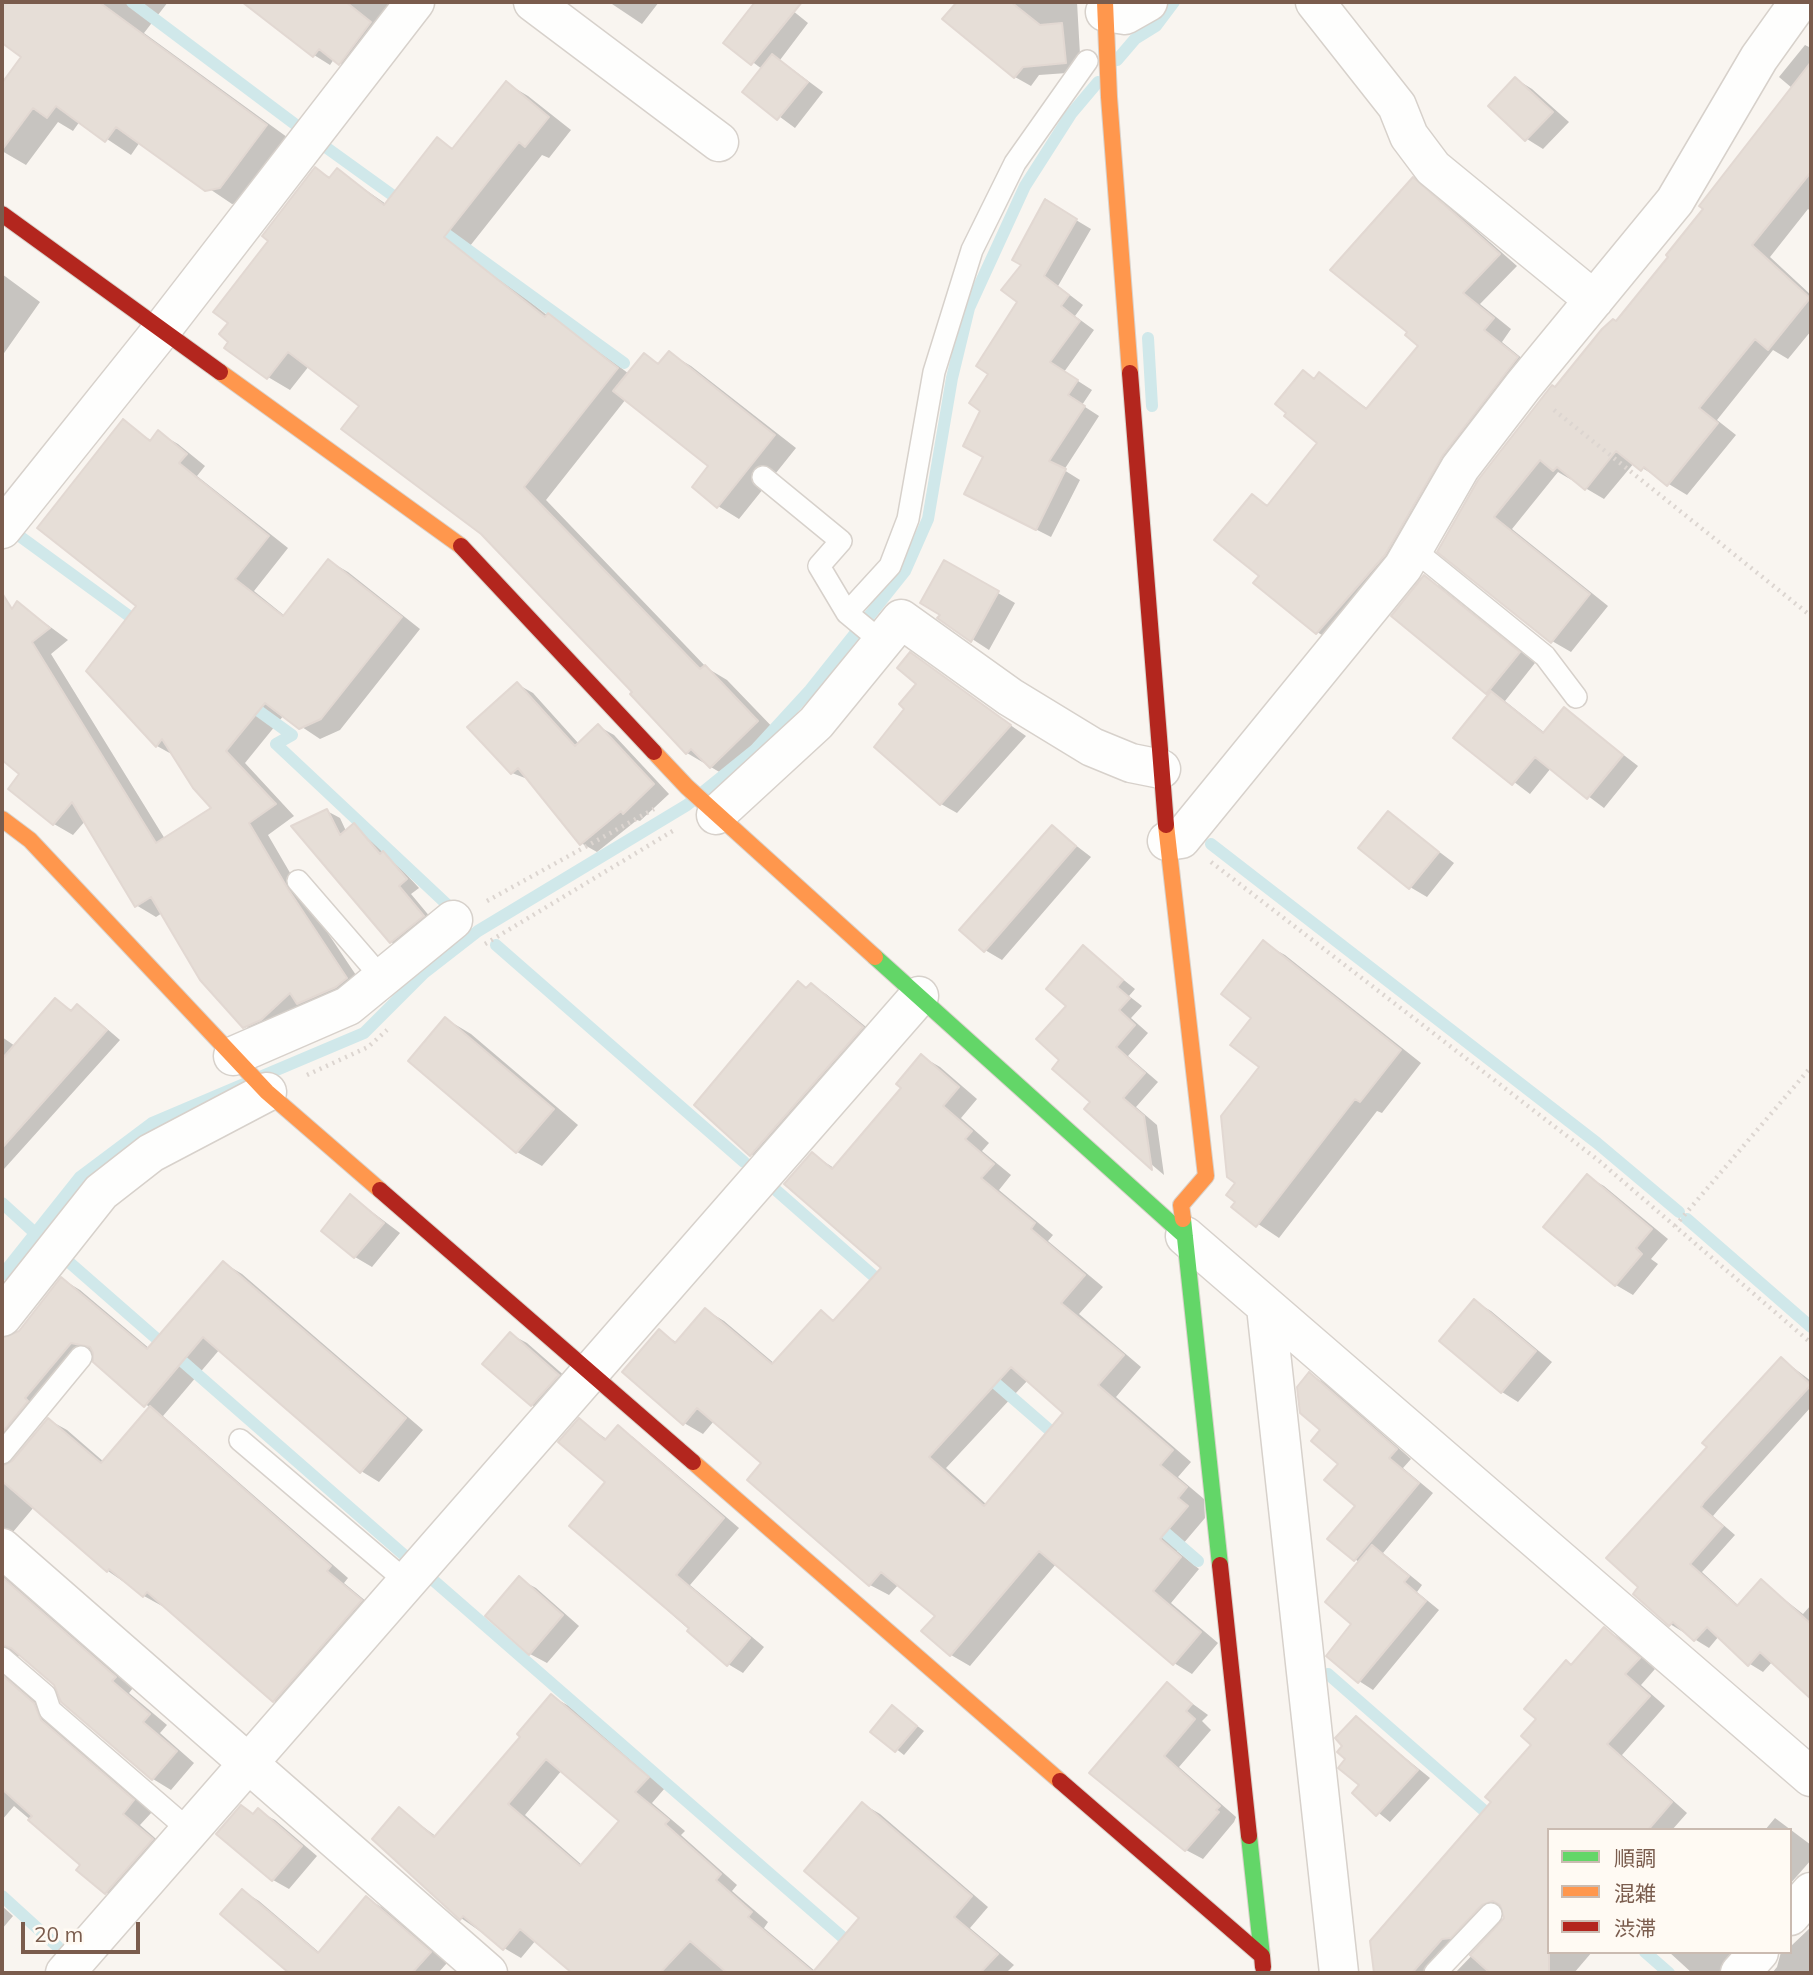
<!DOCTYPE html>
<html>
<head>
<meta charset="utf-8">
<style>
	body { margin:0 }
	#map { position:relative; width:1813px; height:1975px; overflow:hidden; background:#f9f5f0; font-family:Mulish,"Noto Sans JP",sans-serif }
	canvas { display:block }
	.frame { position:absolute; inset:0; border:4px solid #7a5c4d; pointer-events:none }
	.legend { position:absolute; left:1547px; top:1828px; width:245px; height:126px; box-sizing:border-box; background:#fffaf3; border:2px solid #cabbb1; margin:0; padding:9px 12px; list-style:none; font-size:21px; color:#7a5c4d }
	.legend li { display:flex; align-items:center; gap:14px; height:35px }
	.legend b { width:35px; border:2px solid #cabbb1 }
	.scale { position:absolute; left:21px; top:1922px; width:119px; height:32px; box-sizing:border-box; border:4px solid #7a5c4d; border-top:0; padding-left:9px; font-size:21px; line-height:24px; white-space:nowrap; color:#7a5c4d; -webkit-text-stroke:5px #fffaf3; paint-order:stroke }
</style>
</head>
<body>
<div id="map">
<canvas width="1813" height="1975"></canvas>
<div class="frame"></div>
<ul class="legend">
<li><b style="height:9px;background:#63d668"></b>順調</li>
<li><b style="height:9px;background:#ff974d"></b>混雑</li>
<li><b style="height:9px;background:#b3261e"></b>渋滞</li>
</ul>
<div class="scale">20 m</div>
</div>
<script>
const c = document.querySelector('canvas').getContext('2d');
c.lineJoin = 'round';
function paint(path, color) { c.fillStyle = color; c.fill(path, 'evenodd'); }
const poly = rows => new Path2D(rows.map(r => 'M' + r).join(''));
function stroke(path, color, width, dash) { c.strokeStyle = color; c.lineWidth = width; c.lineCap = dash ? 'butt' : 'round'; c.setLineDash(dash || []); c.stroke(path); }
const shadow = poly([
	[2,2,168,2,144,33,291,140,246,202,232,204,140,142,131,155,80,121,73,131,58,122,26,165,2,151,2,86,23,57,2,41],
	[258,2,410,2,356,73,334,59,330,65,314,55,253,8],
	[609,2,659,2,642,24],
	[758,2,782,2,808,23,780,60,823,92,795,128,745,91,762,69,726,42],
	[959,2,1077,2,1081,72,1039,75,1031,86,1015,77,945,19],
	[1805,45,1811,48,1811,211,1808,209,1770,257,1811,295,1811,331,1788,359,1773,350,1717,420,1736,435,1687,495,1634,463,1604,499,1558,472,1512,529,1608,606,1571,652,1552,641,1439,551,1556,389,1617,323,1671,256,1792,88,1779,77],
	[1516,79,1532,89,1569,122,1543,149,1527,139],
	[506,83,528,96,571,130,549,158,542,155,466,251,548,316,570,328,629,374,644,355,660,364,669,353,691,366,796,448,739,519,718,506,710,466,626,399,546,500,707,668,727,680,780,735,733,780,687,753,634,692,361,405,309,366,290,390,268,377,230,341,230,322,271,241,316,169,331,178,337,170,386,204,438,140,454,149],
	[1413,180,1431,190,1517,266,1480,304,1511,329,1502,342,1535,369,1335,643,1317,632,1261,576,1252,496,1269,506,1320,443,1303,372,1316,379,1320,374,1368,409,1420,345],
	[1046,202,1091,229,1058,286,1083,305,1075,316,1094,330,1064,372,1092,390,1082,405,1099,416,1064,470,1080,480,1051,537,982,502,985,457,983,410,991,373,1020,301,1023,264],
	[2,274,40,302,2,356],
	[123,422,152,441,159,433,178,444,205,466,197,476,288,548,254,591,285,616,329,561,348,572,420,629,340,730,320,739,284,715,245,763,294,816,268,835,307,902,366,990,264,1038,245,1026,162,913,156,917,136,905,86,820,73,835,54,824,22,774,2,758,2,624,18,603,68,640,51,654,165,839,214,808,175,756,157,746,89,671,138,605],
	[945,562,1015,603,989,650,940,618],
	[1424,577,1441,587,1535,663,1505,701,1545,733,1564,709,1638,766,1604,808,1551,768,1530,794,1456,738,1491,694],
	[910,655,1026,736,957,813,941,804,876,747,907,709,918,684],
	[517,684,533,693,579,744,598,726,614,735,669,794,640,821,637,820,597,852,581,843,530,780,512,773],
	[327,811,340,818,346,831,354,825,367,832,419,888,411,894,436,924,404,949,391,942],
	[1388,813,1454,863,1427,897,1410,887],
	[1052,827,1091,857,1002,960,985,950],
	[1263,943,1285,955,1421,1063,1382,1113,1377,1111,1279,1238,1233,1207,1238,1202,1238,1183,1261,1067],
	[1084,948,1135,989,1129,996,1142,1006,1131,1018,1148,1033,1128,1056,1158,1082,1136,1107,1157,1125,1164,1175,1086,1109,1092,1102,1062,1060,1068,1006],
	[799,983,808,989,811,985,826,994,877,1036,766,1163,751,1154],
	[55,1000,73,1011,77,1007,91,1015,120,1040,4,1169,2,1168,2,1037,15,1046],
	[446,1019,471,1034,578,1125,542,1166,517,1152,411,1061],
	[921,1056,940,1067,977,1099,961,1118,989,1143,982,1151,1011,1175,999,1190,1053,1235,1048,1241,1103,1287,1079,1314,1141,1367,1116,1397,1191,1462,1178,1477,1204,1499,1205,1518,1177,1551,1199,1569,1171,1603,1218,1643,1192,1674,1174,1663,1056,1564,970,1666,951,1655,924,1631,937,1615,899,1584,889,1595,870,1585,749,1480,764,1463,714,1421,703,1434,684,1423,625,1371,659,1332,678,1343,706,1310,724,1321,775,1364,821,1313,835,1321,884,1268,812,1154,834,1168,903,1087],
	[1028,1380,1065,1413,987,1505,946,1468],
	[1588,1177,1604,1186,1668,1239,1651,1259,1658,1264,1633,1295,1616,1285,1546,1226],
	[351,1196,400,1233,372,1267,355,1257],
	[224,1263,242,1274,423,1430,379,1482,361,1471,220,1349,163,1416,348,1578,344,1583,379,1612,292,1711,274,1701,163,1604,162,1606,144,1596,108,1571,34,1507,2,1545,2,1339,10,1339,20,1332,62,1279,80,1290,150,1349],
	[90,1353,95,1354,150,1408,104,1462,67,1430,49,1420,8,1466,10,1455],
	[1474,1301,1491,1311,1552,1362,1518,1402,1502,1392],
	[510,1334,527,1343,575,1385,549,1414,532,1405,485,1364],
	[1782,1359,1811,1381,1811,1407,1718,1510,1713,1516,1735,1535,1702,1572,1739,1606,1761,1581,1803,1614,1811,1605,1811,1697,1773,1661,1763,1672,1750,1664,1719,1636,1709,1648,1670,1624,1709,1446],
	[1309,1374,1325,1383,1411,1459,1403,1468,1433,1493,1383,1553,1422,1585,1417,1592,1439,1610,1373,1690,1359,1681,1354,1624,1360,1563,1330,1539,1357,1506,1323,1429],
	[579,1420,608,1440,618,1428,633,1437,739,1528,690,1585,764,1647,743,1673,728,1664,572,1526,608,1481],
	[2,1573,133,1688,129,1693,167,1725,160,1733,194,1763,171,1790,153,1779,22,1655,11,1659,7,1667,11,1680,52,1715,60,1732,152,1812,140,1825,170,1851,124,1903,106,1892,83,1864,14,1806,2,1820],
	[519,1579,536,1588,579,1626,547,1663,530,1654,487,1616],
	[1604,1629,1621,1639,1655,1669,1641,1685,1665,1706,1622,1755,1687,1813,1672,1830,1549,1830,1549,1952,1592,1952,1574,1973,1455,1973,1503,1923,1506,1909,1442,1973,1376,1973,1372,1941,1493,1802,1534,1745,1538,1719,1572,1666],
	[1167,1685,1208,1715,1202,1721,1211,1730,1179,1767,1236,1817,1234,1822,1203,1859,1186,1850,1092,1773],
	[551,1696,569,1706,665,1788,652,1803,685,1831,681,1835,737,1885,732,1891,768,1922,764,1928,816,1972,862,1918,863,1804,880,1814,988,1907,970,1928,1014,1965,1006,1973,575,1973,536,1940,521,1958,504,1948,461,1918,374,1838,399,1809,437,1837,523,1736],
	[562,1770,622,1821,583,1866,525,1815],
	[893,1707,924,1731,904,1755,873,1731],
	[1356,1718,1430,1778,1390,1822,1354,1793,1362,1785,1348,1759],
	[242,1807,255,1815,259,1811,275,1820,317,1856,289,1889,273,1880,219,1833],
	[1775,1818,1811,1845,1811,1860,1790,1884,1790,1830,1765,1830],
	[243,1891,259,1901,320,1953,367,1898,383,1908,447,1963,438,1973,290,1973,223,1914],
	[2,1906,13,1916,2,1929],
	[1811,1927,1811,1973,1772,1973,1777,1967,1781,1952,1790,1952,1790,1947],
	[1669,1952,1754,1952,1733,1973,1692,1973]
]);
const stream = poly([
	[132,2,300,128],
	[1117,60,1135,39,1156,26,1174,2],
	[320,143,406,205],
	[435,226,624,363],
	[1148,338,1152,406],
	[19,526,14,532,140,624],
	[245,701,292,735,276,744,455,912],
	[1211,844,1597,1143,1679,1212],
	[496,945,744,1162],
	[260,1077,364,1033,424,973,478,931,687,805,755,750,810,690,905,571,928,519,952,378,969,308,1025,186,1071,114,1098,82],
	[777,1191,885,1286],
	[2,1203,35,1233],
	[1687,1219,1811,1327],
	[62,1256,404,1555],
	[2,1275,80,1177,152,1123,244,1084],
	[985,1374,1061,1440],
	[1153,1522,1198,1561],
	[433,1580,855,1948],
	[1328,1674,1496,1821],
	[2,1896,58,1947],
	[1645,1952,1669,1973]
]);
const building = poly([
	[2,2,99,2,267,125,220,188,205,191,116,127,105,142,56,106,47,118,33,108,2,150,2,83,21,57,2,43,2,2],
	[242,2,346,2,371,22,339,65,319,49,313,57,242,2],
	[755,2,802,2,751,65,723,43,755,2],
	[957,2,1011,2,1040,25,1062,23,1066,63,1023,67,1014,78,942,19,957,2],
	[772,54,808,82,777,120,742,92,772,54],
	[1811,62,1811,172,1752,245,1810,298,1768,350,1755,339,1699,408,1718,423,1667,486,1644,467,1641,471,1616,451,1585,490,1557,467,1553,471,1540,460,1494,517,1590,594,1551,643,1437,552,1478,480,1552,385,1555,387,1602,329,1613,319,1616,321,1668,257,1666,255,1703,209,1699,206,1811,62],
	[1515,77,1553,112,1525,141,1488,106,1515,77],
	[506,81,549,117,525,147,519,142,444,237,545,317,548,313,618,368,524,487,700,669,705,665,758,721,710,768,691,749,686,754,630,694,632,692,481,534,341,429,359,406,288,352,267,379,224,348,228,342,219,334,228,323,213,312,268,241,262,236,315,167,329,178,337,168,384,205,437,137,452,149,506,81],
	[1413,177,1500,254,1463,293,1494,318,1484,330,1518,357,1443,455,1385,555,1316,634,1253,583,1259,576,1214,540,1252,494,1267,506,1317,443,1284,416,1286,413,1275,404,1303,370,1314,379,1319,372,1366,409,1418,346,1405,335,1407,332,1330,270,1413,177],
	[1045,199,1077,219,1044,276,1069,295,1061,306,1080,321,1050,362,1078,380,1068,395,1085,406,1049,461,1066,469,1036,530,964,494,983,457,963,446,980,411,969,403,988,374,976,366,1017,302,1001,290,1021,265,1012,260,1045,199],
	[669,351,775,435,717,508,692,487,708,466,613,391,644,353,658,364,669,351],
	[123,419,150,441,158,430,187,454,179,463,269,536,235,579,283,616,328,559,402,617,321,719,299,729,265,703,226,751,276,804,249,823,288,889,347,978,336,987,297,1004,290,993,261,1020,243,1028,200,980,151,897,135,907,72,802,53,825,8,789,19,774,2,760,2,593,12,609,17,601,50,628,32,642,156,843,211,808,193,788,162,739,156,747,86,671,136,606,37,528,123,419],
	[944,560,999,591,971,642,937,618,940,615,920,603,944,560],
	[1424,575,1520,652,1486,694,1391,616,1424,575],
	[910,652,1011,725,940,805,874,747,904,709,899,704,916,684,897,668,910,652],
	[517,682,575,746,598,724,654,784,623,814,621,811,580,845,518,768,511,774,467,727,517,682],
	[1491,691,1543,733,1564,707,1623,755,1587,799,1535,757,1512,785,1453,738,1491,691],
	[327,809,340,835,354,823,380,854,383,851,407,879,399,886,424,916,390,943,291,826,327,809],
	[1388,811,1439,852,1409,889,1358,848,1388,811],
	[1052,825,1076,846,984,952,959,930,1052,825],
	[1263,940,1401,1050,1360,1102,1355,1099,1256,1227,1231,1207,1235,1202,1226,1195,1235,1183,1227,1177,1221,1116,1259,1067,1230,1045,1251,1018,1221,994,1263,940],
	[1083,945,1123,980,1117,987,1130,998,1119,1010,1135,1025,1116,1047,1145,1073,1123,1098,1144,1116,1152,1170,1084,1109,1090,1102,1052,1069,1059,1060,1036,1039,1066,1006,1046,989,1083,945],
	[798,981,806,988,811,983,863,1027,750,1156,694,1105,798,981],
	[55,998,71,1011,77,1004,107,1030,2,1148,2,1059,55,998],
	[445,1017,554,1109,516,1153,408,1061,445,1017],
	[921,1054,959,1087,943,1106,972,1131,965,1139,994,1164,981,1178,1035,1223,1031,1229,1085,1275,1061,1303,1124,1355,1098,1385,1173,1450,1160,1465,1187,1487,1178,1498,1188,1506,1160,1539,1181,1557,1153,1591,1201,1632,1173,1665,1039,1551,950,1656,921,1631,935,1616,881,1572,869,1586,747,1480,761,1463,697,1408,683,1425,622,1372,659,1329,675,1343,705,1308,772,1364,821,1310,833,1321,881,1268,784,1184,812,1152,832,1169,901,1088,896,1084,921,1054],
	[1011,1367,1063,1413,984,1506,929,1457,1011,1367],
	[1587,1174,1652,1229,1636,1248,1642,1254,1615,1286,1543,1227,1587,1174],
	[350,1194,384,1223,354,1258,321,1231,350,1194],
	[223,1261,406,1418,360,1473,203,1337,144,1407,93,1362,93,1353,90,1347,71,1343,25,1398,28,1401,2,1433,2,1338,19,1331,61,1277,147,1349,223,1261],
	[1474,1299,1536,1351,1501,1393,1439,1341,1474,1299],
	[510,1332,559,1375,531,1406,482,1364,510,1332],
	[1781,1357,1811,1385,1704,1502,1701,1507,1723,1526,1690,1564,1737,1606,1761,1579,1811,1624,1811,1699,1760,1652,1748,1666,1707,1627,1694,1641,1673,1622,1669,1626,1633,1594,1638,1587,1606,1558,1707,1447,1702,1443,1781,1357],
	[1309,1372,1397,1449,1389,1458,1419,1483,1354,1561,1327,1539,1355,1506,1324,1480,1338,1464,1311,1441,1320,1430,1300,1413,1297,1387,1309,1372],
	[150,1406,331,1566,327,1571,362,1600,273,1702,147,1592,143,1597,109,1569,107,1572,2,1481,2,1466,12,1461,48,1418,101,1463,150,1406],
	[579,1418,605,1440,618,1425,724,1518,676,1575,750,1638,727,1666,687,1631,689,1628,569,1526,605,1482,558,1442,579,1418],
	[1372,1545,1409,1576,1404,1582,1426,1601,1358,1683,1326,1656,1351,1624,1325,1602,1372,1545],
	[519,1576,563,1615,529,1655,485,1616,519,1576],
	[2,1577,116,1677,112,1681,150,1714,143,1722,177,1751,152,1780,61,1702,54,1685,11,1648,2,1645,2,1577],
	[1604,1627,1640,1658,1625,1674,1650,1696,1607,1744,1672,1802,1648,1830,1549,1830,1549,1973,1490,1973,1470,1955,1504,1918,1500,1905,1493,1901,1482,1905,1451,1938,1442,1939,1412,1973,1374,1973,1370,1941,1491,1802,1485,1797,1531,1745,1521,1736,1536,1719,1524,1709,1566,1660,1571,1665,1604,1627],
	[2,1675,34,1703,41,1720,134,1800,123,1814,153,1839,105,1894,76,1870,80,1865,28,1820,32,1816,2,1789,2,1675],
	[1167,1682,1192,1704,1186,1711,1195,1719,1164,1756,1220,1806,1216,1810,1219,1812,1185,1851,1089,1773,1167,1682],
	[551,1694,649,1777,635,1792,669,1820,665,1824,721,1874,716,1880,752,1912,748,1917,813,1972,859,1918,804,1871,862,1802,972,1896,954,1917,998,1954,980,1973,727,1973,690,1941,660,1973,572,1973,520,1929,503,1950,463,1916,460,1920,372,1839,399,1807,434,1837,520,1737,517,1734,551,1694],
	[546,1759,619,1821,580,1866,508,1804,546,1759],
	[892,1705,917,1726,895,1752,870,1732,892,1705],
	[1356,1716,1418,1770,1376,1816,1352,1793,1359,1785,1338,1768,1345,1759,1337,1752,1342,1746,1335,1738,1356,1716],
	[241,1805,253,1814,258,1808,302,1846,272,1881,216,1834,241,1805],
	[242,1889,318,1953,366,1896,431,1952,412,1973,289,1973,220,1914,242,1889]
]);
const path = poly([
	[1554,410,1811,616],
	[1211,862,1598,1160,1811,1343],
	[487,901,654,809],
	[485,944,676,829],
	[307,1075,368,1047,387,1030],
	[1675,1226,1811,1067]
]);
const lane = poly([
	[763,477,841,541,819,566,847,613],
	[1413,549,1545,656,1576,697],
	[882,642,847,613,890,566,908,519,934,372,972,250,1015,163,1087,61],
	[298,881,382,978],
	[240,1440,407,1582],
	[2,1453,81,1357],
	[2,1658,45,1695,50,1710,190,1831],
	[1435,1973,1491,1914]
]);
const street = poly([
	[533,2,719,142],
	[1315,2,1397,106,1409,136,1433,168,1594,300],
	[1105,12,1125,15,1148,2],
	[2,529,160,332,415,2],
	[716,815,816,723,901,619,1010,697,1092,747,1131,763,1161,769],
	[1167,841,1181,839,1403,567,1460,468,1523,386,1675,201,1759,58,1799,2],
	[233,1056,348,1006,453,920],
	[1185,1236,1811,1777],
	[1266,1307,1339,1973],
	[2,1317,101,1192,151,1153,267,1092],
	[2,1548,488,1973],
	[1790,1916,1811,1892],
	[65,1973,919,996],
	[1740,1973,1759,1952]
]);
const fast = poly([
	[875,957,1185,1236],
	[1183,1219,1220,1565],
	[1249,1836,1262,1956]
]);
const slow = poly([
	[1105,2,1109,97,1130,373],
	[220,372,461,546],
	[654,752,687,787,875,957],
	[2,819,30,840,267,1092,380,1190],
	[1166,825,1206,1176,1181,1205,1183,1219],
	[693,1462,1060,1781]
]);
const jam = poly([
	[2,214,220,372],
	[1130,373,1166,825],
	[461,546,654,752],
	[380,1190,693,1462],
	[1220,1565,1249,1836],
	[1060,1781,1262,1956,1263,1967]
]);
paint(shadow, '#0003');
stroke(stream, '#d0e8ea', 12);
paint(building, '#e6ded7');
stroke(building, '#e2d8d2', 2);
stroke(lane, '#d7d1cb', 24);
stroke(street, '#d7d1cb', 41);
stroke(fast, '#d9d2cb', 18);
stroke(slow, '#d9d2cb', 18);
stroke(jam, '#d9d2cb', 18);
stroke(path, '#dcd5d0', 4.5, [2, 5]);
stroke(lane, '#fefefd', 21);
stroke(street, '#fefefd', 38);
stroke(fast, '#63d668', 16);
stroke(slow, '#ff974d', 16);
stroke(jam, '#b3261e', 16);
</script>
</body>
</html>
